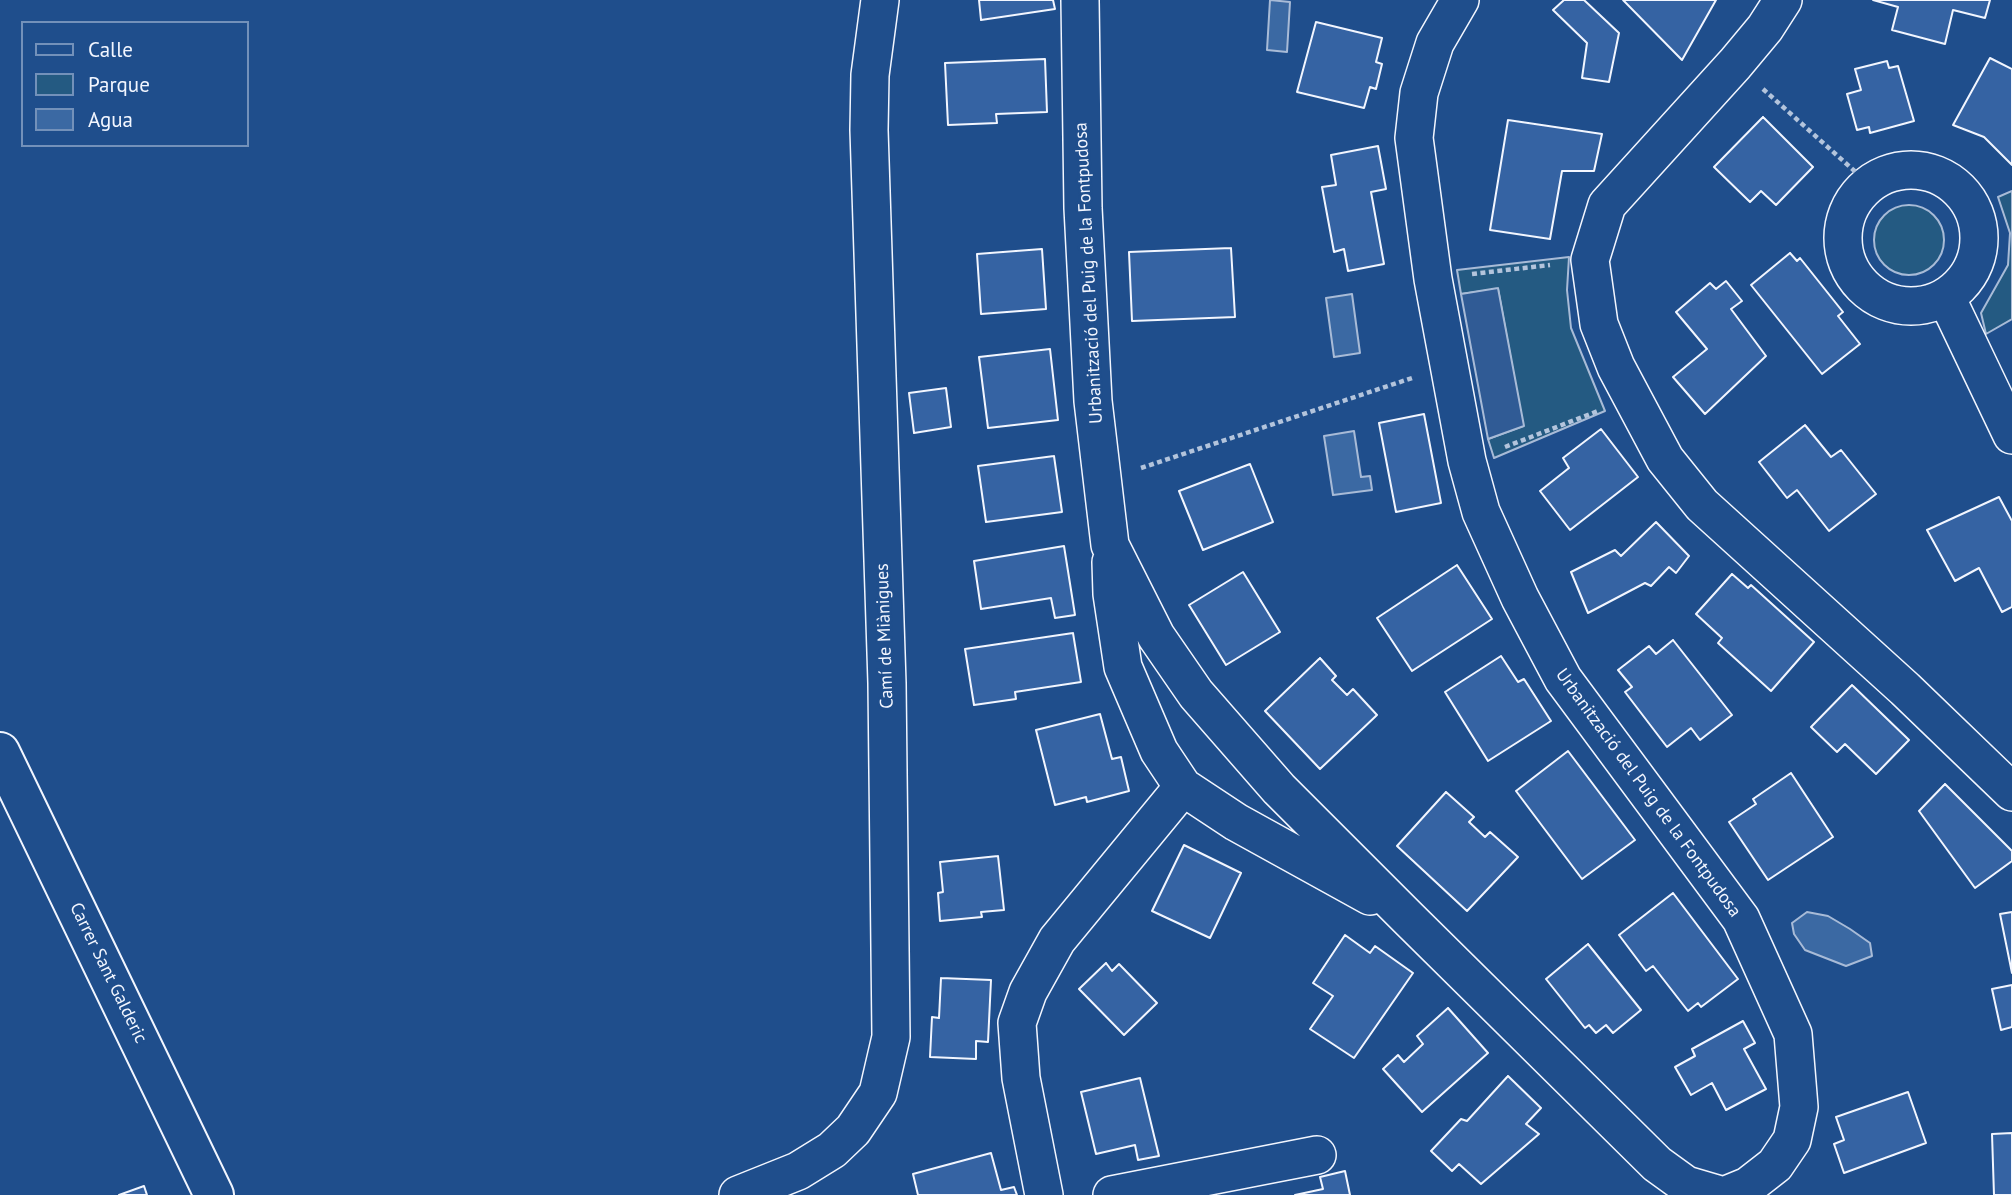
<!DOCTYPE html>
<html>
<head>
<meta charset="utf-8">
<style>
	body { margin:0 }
	#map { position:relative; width:2012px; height:1195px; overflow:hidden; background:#1f4e8c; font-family:"PT Sans",sans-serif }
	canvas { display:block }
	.legend { position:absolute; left:21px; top:21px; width:228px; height:126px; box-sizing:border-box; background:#1f4e8c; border:2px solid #7391ba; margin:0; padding:9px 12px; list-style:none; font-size:21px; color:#f2f6ff }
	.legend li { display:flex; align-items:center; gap:14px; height:35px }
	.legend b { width:35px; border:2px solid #7391ba }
</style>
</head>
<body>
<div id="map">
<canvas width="2012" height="1195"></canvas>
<ul class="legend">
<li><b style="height:9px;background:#1f4e8c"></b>Calle</li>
<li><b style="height:19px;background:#245a82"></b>Parque</li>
<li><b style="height:19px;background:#3b69a3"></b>Agua</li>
</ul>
</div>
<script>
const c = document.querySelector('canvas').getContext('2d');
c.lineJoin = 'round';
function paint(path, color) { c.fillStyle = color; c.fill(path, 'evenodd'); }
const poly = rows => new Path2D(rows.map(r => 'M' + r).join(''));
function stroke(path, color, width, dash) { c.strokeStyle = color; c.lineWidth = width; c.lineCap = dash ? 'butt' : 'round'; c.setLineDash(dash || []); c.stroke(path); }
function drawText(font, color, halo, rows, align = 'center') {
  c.font = font + ' "PT Sans",sans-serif'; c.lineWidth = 5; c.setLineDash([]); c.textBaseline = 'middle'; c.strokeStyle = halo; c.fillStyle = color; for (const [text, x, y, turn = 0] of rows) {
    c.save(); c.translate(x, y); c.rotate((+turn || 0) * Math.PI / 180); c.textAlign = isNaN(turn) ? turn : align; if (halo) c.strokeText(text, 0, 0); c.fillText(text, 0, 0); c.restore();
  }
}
const green = poly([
	[2012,191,2012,319,1986,334,1981,313,2008,265,2010,233,1998,197,2012,191],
	'1874 240a35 35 0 1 1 70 0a35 35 0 1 1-70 0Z',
	[1569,257,1567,290,1571,328,1605,411,1494,458,1488,439,1523,426,1498,289,1461,294,1457,270,1569,257]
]);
const parking = poly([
	[1498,288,1524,426,1488,439,1461,294,1498,288]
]);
const water = poly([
	[1270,0,1290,2,1287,52,1267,50,1270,0],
	[1352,294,1360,353,1334,357,1326,298,1352,294],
	[1354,431,1361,477,1370,476,1372,490,1333,495,1324,436,1354,431],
	[1807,912,1828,916,1850,929,1870,943,1872,956,1846,966,1805,950,1794,934,1792,923,1807,912]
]);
const building = poly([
	[979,0,1053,0,1055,9,981,20,979,0],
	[1564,0,1584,0,1619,33,1609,82,1582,78,1587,43,1553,10,1564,0],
	[1623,0,1716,0,1682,60,1623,0],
	[1873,0,1990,0,1985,18,1953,10,1945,44,1892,30,1898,7,1873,0],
	[1316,22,1382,38,1376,62,1382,64,1376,89,1370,87,1364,108,1297,92,1316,22],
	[1990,58,2012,69,2012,165,1984,137,1953,125,1990,58],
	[1045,59,1047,112,996,114,997,123,948,125,945,63,1045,59],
	[1887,61,1889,68,1898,66,1914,121,1870,133,1869,127,1857,130,1847,94,1861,90,1855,69,1887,61],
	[1763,117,1813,167,1776,205,1761,191,1750,202,1714,167,1763,117],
	[1508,120,1602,134,1594,171,1562,171,1550,239,1490,230,1508,120],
	[1378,146,1386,189,1371,192,1384,264,1348,271,1344,249,1334,252,1322,187,1336,185,1331,155,1378,146],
	[1231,248,1235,317,1132,321,1129,252,1231,248],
	[1042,249,1046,309,981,314,977,254,1042,249],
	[1790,253,1797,261,1800,258,1843,312,1838,316,1860,344,1822,374,1751,285,1790,253],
	[1726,281,1742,301,1731,309,1766,356,1705,414,1673,377,1707,349,1676,312,1710,283,1716,289,1726,281],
	[1050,349,1058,420,988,428,979,357,1050,349],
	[946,388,951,427,914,433,909,393,946,388],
	[1424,414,1441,503,1396,512,1379,423,1424,414],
	[1805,425,1831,457,1841,450,1876,494,1829,531,1797,490,1787,498,1759,462,1805,425],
	[1601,429,1638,477,1570,530,1540,491,1569,468,1563,458,1601,429],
	[1054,456,1062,512,986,522,978,466,1054,456],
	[1250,464,1273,522,1203,550,1179,491,1250,464],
	[1999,497,2012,521,2012,607,2002,612,1979,568,1955,581,1927,530,1999,497],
	[1656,522,1689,556,1676,573,1669,567,1651,586,1645,583,1588,613,1571,572,1615,550,1621,556,1656,522],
	[1064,546,1075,615,1055,618,1051,598,981,609,974,561,1064,546],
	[1457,565,1492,619,1412,671,1377,618,1457,565],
	[1243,572,1280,632,1226,665,1189,605,1243,572],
	[1732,574,1748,588,1751,585,1814,642,1771,691,1718,643,1722,638,1696,614,1732,574],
	[1073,633,1081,682,1015,692,1016,699,974,705,965,649,1073,633],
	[1673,640,1732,715,1700,740,1691,728,1667,747,1625,692,1632,687,1618,670,1649,646,1656,654,1673,640],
	[1501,656,1518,682,1524,679,1551,721,1488,761,1445,692,1501,656],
	[1320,658,1336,676,1332,680,1347,695,1353,689,1377,715,1320,769,1265,711,1320,658],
	[1852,685,1909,740,1876,774,1845,744,1837,752,1811,727,1852,685],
	[1100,714,1112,759,1121,757,1129,791,1087,802,1086,797,1055,805,1036,730,1100,714],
	[1568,751,1635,840,1582,879,1516,791,1568,751],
	[1791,773,1833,837,1768,880,1729,822,1756,804,1753,799,1791,773],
	[1945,784,2012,851,2012,861,1975,888,1919,811,1945,784],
	[1446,792,1474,817,1469,822,1485,837,1490,832,1518,857,1467,911,1397,846,1446,792],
	[1184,845,1241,873,1210,938,1152,911,1184,845],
	[998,856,1004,910,981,912,982,917,940,921,938,893,943,892,940,862,998,856],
	[1673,893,1738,979,1701,1007,1698,1003,1688,1011,1653,966,1646,971,1619,935,1673,893],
	[2012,912,2012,973,2000,914,2012,912],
	[1345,935,1370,953,1375,946,1413,973,1354,1058,1310,1029,1333,996,1313,983,1345,935],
	[1588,944,1641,1010,1613,1033,1606,1025,1596,1033,1589,1025,1585,1028,1546,979,1588,944],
	[1106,963,1112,971,1119,964,1157,1003,1124,1035,1079,989,1106,963],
	[941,978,991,980,988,1042,976,1041,976,1059,930,1057,932,1017,939,1018,941,978],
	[2012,985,2012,1027,2001,1030,1992,989,2012,985],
	[1448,1008,1488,1053,1422,1112,1383,1069,1398,1055,1404,1062,1423,1044,1417,1036,1448,1008],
	[1743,1021,1755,1043,1744,1049,1766,1089,1726,1110,1712,1083,1691,1095,1675,1067,1695,1056,1692,1049,1743,1021],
	[1508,1076,1541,1108,1526,1124,1539,1134,1481,1184,1459,1164,1452,1171,1431,1151,1461,1119,1467,1121,1508,1076],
	[1140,1078,1159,1156,1138,1160,1135,1145,1096,1154,1081,1092,1140,1078],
	[1908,1092,1926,1143,1844,1173,1834,1144,1844,1140,1836,1117,1908,1092],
	[2012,1133,2012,1195,1994,1195,1992,1134,2012,1133],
	[991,1153,1001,1190,1014,1187,1017,1195,918,1195,913,1174,991,1153],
	[1345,1171,1350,1195,1295,1195,1323,1189,1320,1177,1345,1171],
	[144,1186,147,1195,119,1195,144,1186]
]);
const path = poly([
	[1763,89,1869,184],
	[1472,274,1550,265],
	[1505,447,1598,411],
	[1141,468,1412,378]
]);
const minor = poly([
	[1080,0,1083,208,1093,401,1110,545,1156,636,1196,694,1279,789,1407,917,1657,1164,1686,1185,1720,1195],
	[1460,0,1435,43,1419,93,1414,138,1433,279,1467,461,1481,512,1520,598,1563,679,1741,919,1793,1034,1799,1107,1792,1140,1775,1165,1748,1186,1726,1195],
	[1783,0,1765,28,1735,64,1607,205,1590,260,1599,324,1616,367,1665,459,1702,505,1905,689,2012,792],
	'1843 238a68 68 0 1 1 136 0a68 68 0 1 1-136 0Z',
	[1946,297,2012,435],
	[1111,562,1112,594,1123,667,1159,751,1183,787],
	[738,1195,798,1171,832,1150,853,1130,878,1093,891,1037,887,683,869,130,870,75,880,0],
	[1044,1195,1021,1078,1017,1023,1028,992,1057,940,1183,787,1236,822,1370,896],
	[1112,1195,1317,1155]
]);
const tertiary = poly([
	[0,752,214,1195]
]);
const streetNames = [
	["Urbanització del Puig de la Fontpudosa",1089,273,-93],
	["Camí de Miànigues",885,636,-92],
	["Urbanització del Puig de la Fontpudosa",1648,793,54],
	["Carrer Sant Galderic",108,973,64]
];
paint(green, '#245a82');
stroke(green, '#a8bbd7', 2);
paint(parking, '#305b95');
stroke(parking, '#a8bbd7', 2);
paint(water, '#3b69a3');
stroke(water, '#a8bbd7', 2);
paint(building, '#3563a3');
stroke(building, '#f2f6ff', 2);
stroke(minor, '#f2f6ff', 40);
stroke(tertiary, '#f2f6ff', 42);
stroke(path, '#b3c4dc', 4.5, [5, 3.5]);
stroke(minor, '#1f4e8c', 37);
stroke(tertiary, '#1f4e8c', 38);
drawText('18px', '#f2f6ff', '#1f4e8c', streetNames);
</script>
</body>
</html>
